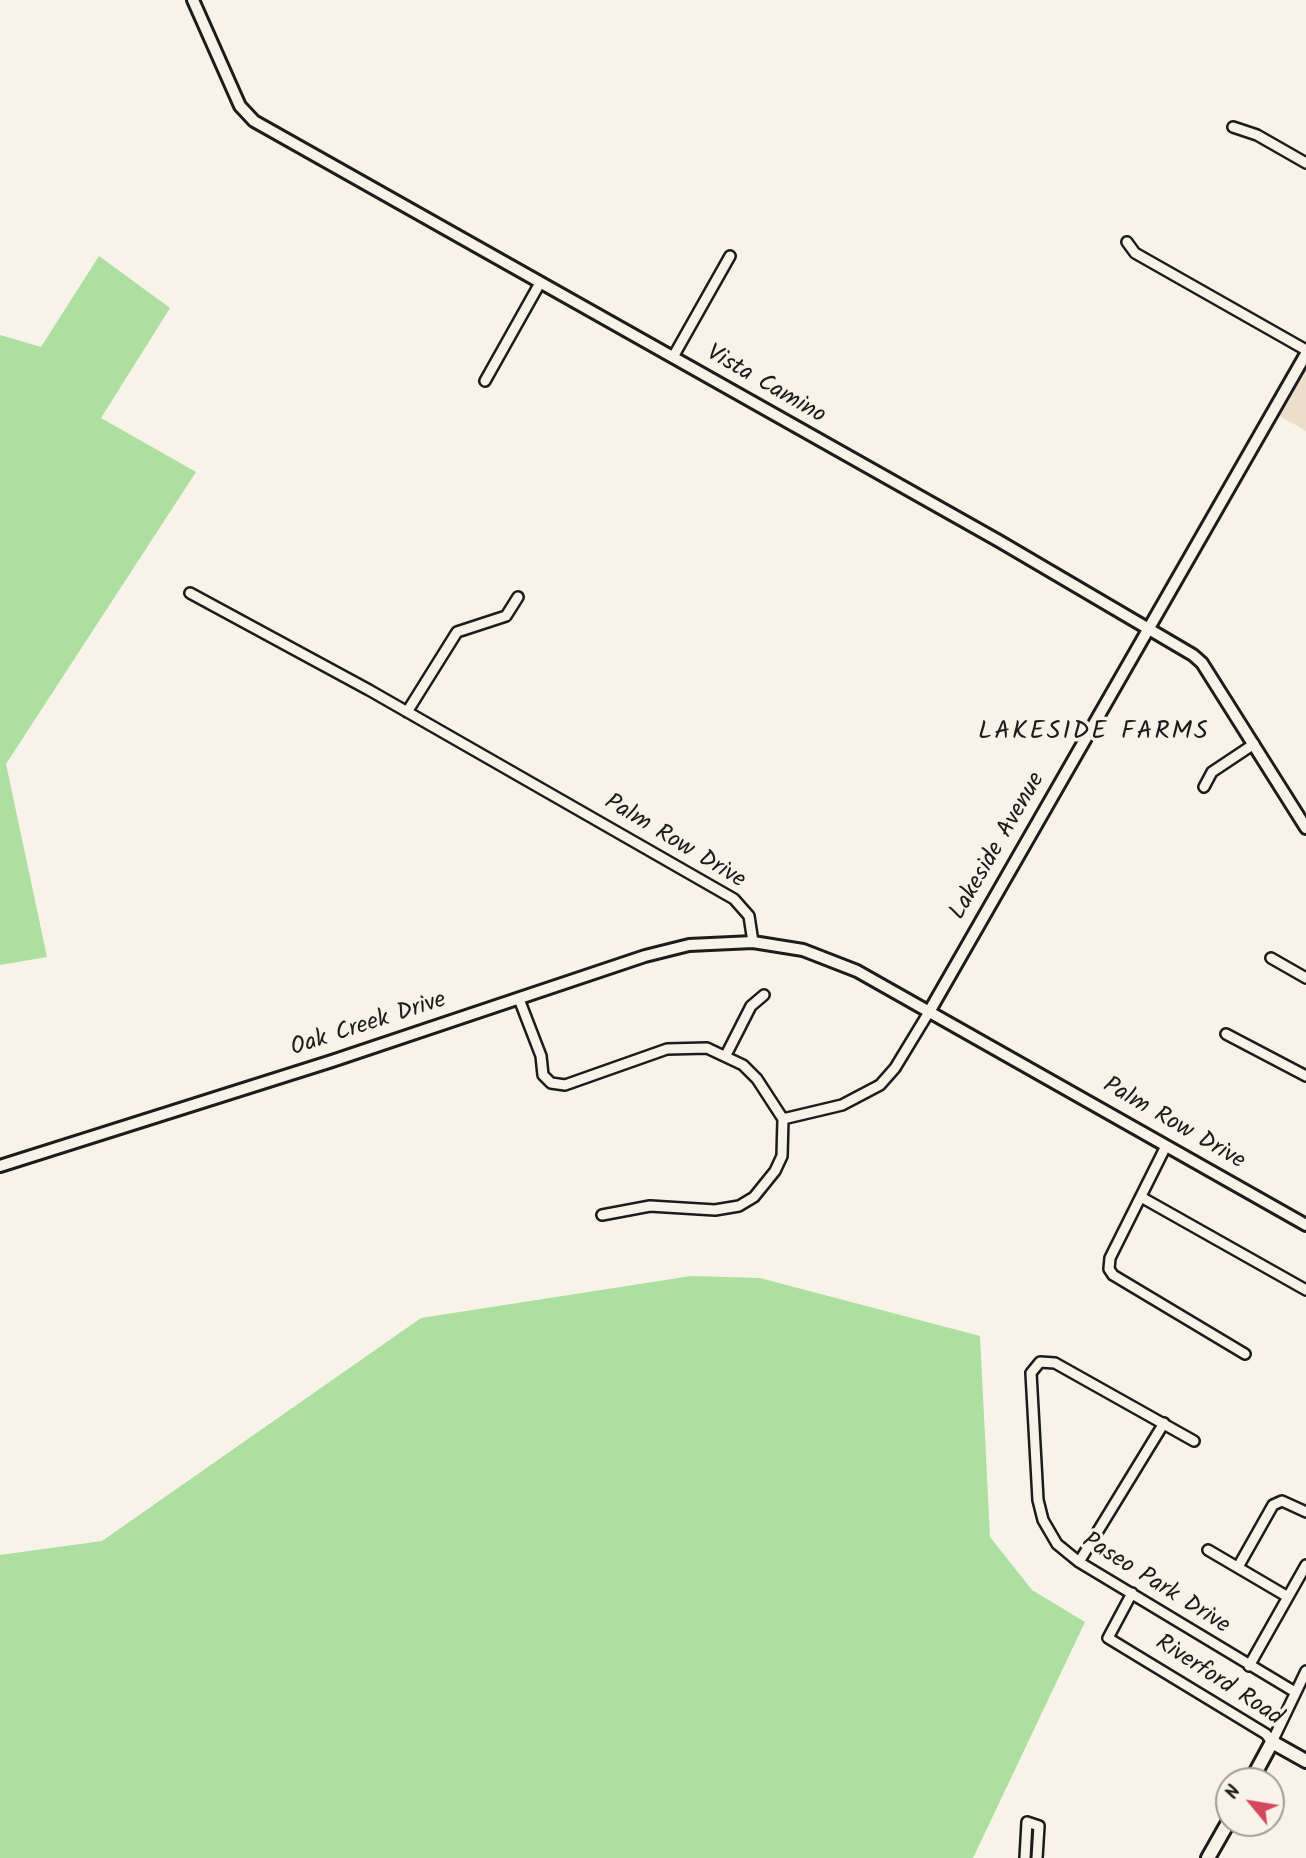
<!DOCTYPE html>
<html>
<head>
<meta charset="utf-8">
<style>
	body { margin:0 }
	#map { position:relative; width:1306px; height:1858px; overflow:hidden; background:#f7f3e8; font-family:Kalam,sans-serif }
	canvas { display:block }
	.north { position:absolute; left:1215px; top:1767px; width:70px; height:70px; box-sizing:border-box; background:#f7f3e8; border:2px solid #9f9d96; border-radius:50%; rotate:300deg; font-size:19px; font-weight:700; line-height:28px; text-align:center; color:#1c1c1c }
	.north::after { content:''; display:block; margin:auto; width:24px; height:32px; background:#d1495b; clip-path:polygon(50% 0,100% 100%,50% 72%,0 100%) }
</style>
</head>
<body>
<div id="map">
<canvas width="1306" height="1858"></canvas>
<div class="north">N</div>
</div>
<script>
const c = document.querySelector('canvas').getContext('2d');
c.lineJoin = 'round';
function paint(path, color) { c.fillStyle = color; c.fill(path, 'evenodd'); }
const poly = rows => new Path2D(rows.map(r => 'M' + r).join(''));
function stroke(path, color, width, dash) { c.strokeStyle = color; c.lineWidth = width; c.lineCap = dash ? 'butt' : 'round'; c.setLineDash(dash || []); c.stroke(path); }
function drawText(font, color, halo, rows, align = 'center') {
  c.font = font + ' Kalam,sans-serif'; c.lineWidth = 7; c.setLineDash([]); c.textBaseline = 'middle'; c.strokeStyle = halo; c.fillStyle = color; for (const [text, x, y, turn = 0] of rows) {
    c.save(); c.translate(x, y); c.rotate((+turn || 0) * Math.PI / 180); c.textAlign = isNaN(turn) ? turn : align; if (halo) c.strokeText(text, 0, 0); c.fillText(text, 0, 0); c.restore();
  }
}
const built = poly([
	[1306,370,1306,431,1280,416]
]);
const green = poly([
	[99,256,170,308,101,418,196,472,6,764,47,957,0,965,0,335,41,347],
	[691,1276,760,1278,980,1336,990,1537,1032,1590,1085,1622,973,1858,0,1858,0,1555,102,1541,421,1318]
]);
const minor = poly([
	[1233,127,1257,135,1306,163],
	[1127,242,1135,253,1306,350],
	[673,357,730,256],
	[485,381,540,283],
	[190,593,369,690,734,899,749,916,753,942],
	[407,712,457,632,506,616,518,597],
	[1204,787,1212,772,1254,744],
	[1271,958,1306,978],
	[519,999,541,1056,543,1075,551,1083,565,1085,667,1049,707,1048,743,1065,757,1079,783,1119,782,1156,775,1171,754,1197,739,1206,715,1210,650,1206,602,1215],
	[1226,1034,1306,1076],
	[726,1055,751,1006,764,995],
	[783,1119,842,1105,880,1085,895,1068,929,1012],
	[1166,1146,1110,1258,1109,1269,1113,1275,1245,1354],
	[1141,1197,1306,1290],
	[1194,1441,1055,1363,1040,1362,1031,1373,1038,1500,1043,1520,1057,1544,1079,1562,1295,1692],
	[1208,1550,1288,1597],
	[1079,1562,1164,1423],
	[1238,1567,1273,1505,1282,1501,1306,1512],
	[1132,1593,1108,1638,1266,1734,1272,1742,1306,1671],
	[1249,1666,1306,1565],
	[1025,1858,1027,1822,1039,1826,1037,1858]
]);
const tertiary = poly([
	[193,0,240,106,254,121,999,541,1193,655,1202,663,1306,828],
	[929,1012,1306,354],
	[0,1166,332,1061,645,956,689,945,753,942,803,950,857,971,1306,1225]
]);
const secondary = poly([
	[1251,1781,1272,1742,1306,1761],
	[1208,1858,1229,1821]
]);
const streetNames = [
	["Vista Camino",765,386,30],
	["Palm Row Drive",674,843,31],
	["Lakeside Avenue",999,847,-60],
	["Oak Creek Drive",369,1026,-18],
	["Palm Row Drive",1173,1125,30],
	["Paseo Park Drive",1155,1585,32],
	["Riverford Road",1218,1682,33]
];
const neighbourhoodNames = [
	["LAKESIDE FARMS",1094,734]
];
paint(built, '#ecdeca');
paint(green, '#addfa0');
stroke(minor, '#1c1c1c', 14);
stroke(tertiary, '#1c1c1c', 16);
stroke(secondary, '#1c1c1c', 18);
stroke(minor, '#f7f3e8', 9);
stroke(tertiary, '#f7f3e8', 10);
stroke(secondary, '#f7f3e8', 12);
drawText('24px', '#1c1c1c', '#f7f3e8', streetNames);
c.letterSpacing = '2px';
drawText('26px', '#1c1c1c', '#f7f3e8', neighbourhoodNames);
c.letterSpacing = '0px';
</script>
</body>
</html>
